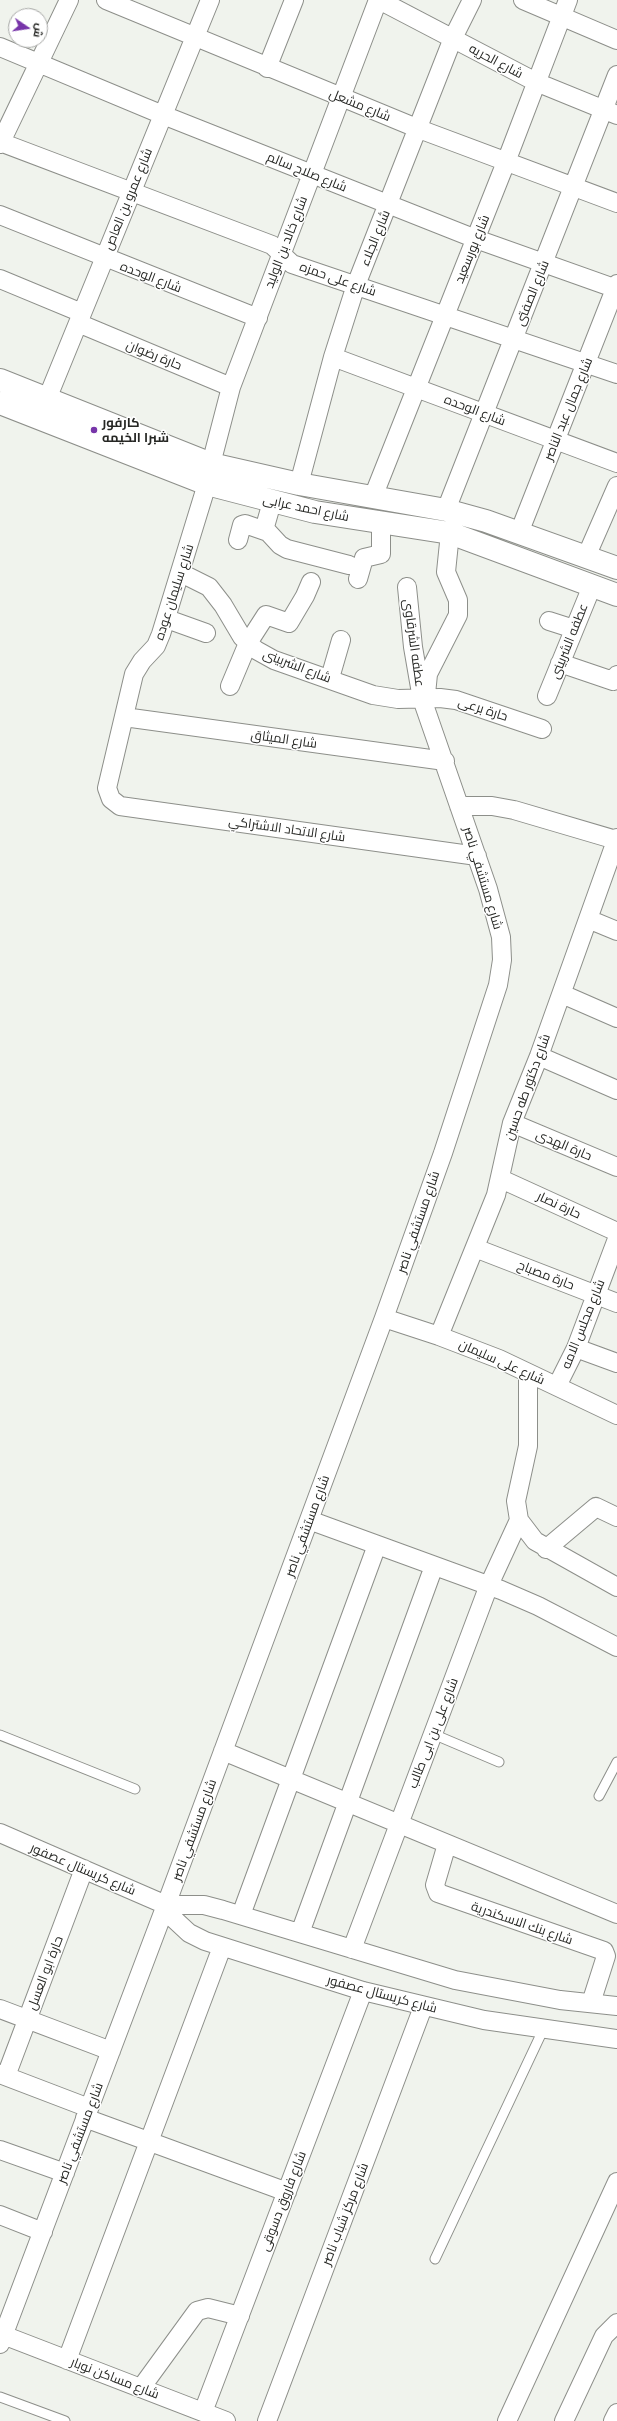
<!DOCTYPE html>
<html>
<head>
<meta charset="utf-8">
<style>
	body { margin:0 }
	#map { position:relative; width:617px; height:2421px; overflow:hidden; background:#f0f3ed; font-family:Ubuntu,Cairo,sans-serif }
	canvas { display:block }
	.north { position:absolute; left:8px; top:8px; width:40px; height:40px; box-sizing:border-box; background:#fff; border:1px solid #a8a9a7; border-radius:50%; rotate:103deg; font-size:11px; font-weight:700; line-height:16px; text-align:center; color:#262724 }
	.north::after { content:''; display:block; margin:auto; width:14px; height:18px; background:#7735a9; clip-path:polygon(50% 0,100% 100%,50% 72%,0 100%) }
</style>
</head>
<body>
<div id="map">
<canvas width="617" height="2421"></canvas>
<div class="north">ش</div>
</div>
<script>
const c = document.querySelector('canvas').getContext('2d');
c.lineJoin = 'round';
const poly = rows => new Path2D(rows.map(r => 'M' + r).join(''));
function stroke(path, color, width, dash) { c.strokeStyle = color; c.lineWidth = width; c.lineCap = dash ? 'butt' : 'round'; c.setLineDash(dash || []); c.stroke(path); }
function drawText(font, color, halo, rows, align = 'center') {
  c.font = font + ' Ubuntu,Cairo,sans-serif'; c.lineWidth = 3; c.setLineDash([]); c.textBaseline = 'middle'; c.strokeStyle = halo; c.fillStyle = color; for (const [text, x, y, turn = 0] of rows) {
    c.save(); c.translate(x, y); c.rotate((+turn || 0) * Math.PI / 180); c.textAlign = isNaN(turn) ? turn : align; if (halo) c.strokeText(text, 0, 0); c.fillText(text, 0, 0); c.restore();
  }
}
const service = poly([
	[433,1734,499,1762],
	[0,1735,135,1789],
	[599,1796,617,1762],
	[435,2259,543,2030],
	[0,2397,65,2421]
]);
const minor = poly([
	[106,0,419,129,617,203],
	[379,0,536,82,617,115],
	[523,0,617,40],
	[0,47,163,115,476,239,617,289],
	[267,68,294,0],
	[0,142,272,245,292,264,617,374],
	[0,144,69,0],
	[0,215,258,318],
	[0,279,82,313],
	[78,323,231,387],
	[333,357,617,463],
	[47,399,210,0],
	[211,464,231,387,378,0],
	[207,484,161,634,156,646,142,661,134,674,107,788,111,799,120,806,477,856],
	[299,484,333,357,356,285,453,38,472,0],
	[373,497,506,162,568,0],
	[446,510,617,75],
	[264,530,272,502],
	[519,533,617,284],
	[238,540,242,525,245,524,268,532,280,545,287,549,349,565],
	[586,557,617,486],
	[181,573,209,587,223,605,242,637,256,650,274,660,373,695,398,699,440,698,456,700,542,729],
	[358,579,364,558,381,554,381,522],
	[167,619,206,633],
	[549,621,574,629],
	[560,663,613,681,617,675],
	[330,678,341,640],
	[230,686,248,643,266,615,289,623,305,596,311,582],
	[426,694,428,674,458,615,458,600,446,572,450,533],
	[547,696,592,586],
	[124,717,445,761],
	[459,806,492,806,514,810,616,840],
	[588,919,617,931],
	[562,994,617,1018],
	[539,1056,617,1090],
	[512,1123,617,1167],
	[501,1179,617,1232],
	[475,1248,617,1303],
	[384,1318,439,1336,499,1359,617,1415],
	[439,1336,496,1195,512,1123,539,1056,617,838],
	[576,1348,617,1363],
	[528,1373,528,1446,516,1501,519,1520,535,1541,617,1587],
	[557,1386,576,1348,617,1239],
	[309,1520,501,1590,538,1606,617,1647],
	[546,1549,596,1507,617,1517],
	[223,1751,617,1914],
	[0,1833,166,1905,204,1905,223,1910,455,1980,560,2000,617,2006],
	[447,1844,435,1885,438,1893,604,1951,606,1956,591,2003],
	[166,1905,175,1920,189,1933,205,1941,363,1991,484,2020,617,2039],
	[241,1915,377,1545],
	[300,1933,434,1566],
	[352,1949,489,1585,519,1520],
	[0,2009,111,2051],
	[0,2074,89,2108],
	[6,2076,84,1869],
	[85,2118,287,2192],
	[0,2150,65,2173],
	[0,2215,43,2232],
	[3,2335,226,2421],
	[0,2344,166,1905,384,1318,443,1153,498,985,502,960,501,937,488,889,422,699,413,647,407,587],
	[67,2360,222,1947],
	[141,2388,197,2311,208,2308,240,2316],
	[203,2412,363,1991],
	[267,2421,423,2007],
	[507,2421,617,2182],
	[564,2421,604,2336,617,2323],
	[613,2421,617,2413]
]);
const tertiary = poly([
	[0,380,211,464,299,484,446,510,486,521,617,568],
	[0,403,207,484,315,512,450,533,617,595]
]);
const markers = [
	[94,430,4,"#7735a9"]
];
const streetNames = [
	["شارع الحريه",496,61,28],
	["شارع مشعل",360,105,22],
	["شارع صلاح سالم",307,172,22],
	["شارع عمرو بن العاص",128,199,-68],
	["شارع الجلاء",375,238,-68],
	["شارع خالد بن الوليد",286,242,-69],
	["شارع بورسعيد",472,249,-68],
	["شارع الوحده",151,277,21],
	["شارع على حمزه",338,279,19],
	["شارع الصفتى",532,293,-68],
	["حارة رضوان",154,355,22],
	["شارع جمال عبد الناصر",568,409,-68],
	["شارع الوحده",475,410,21],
	["شارع احمد عرابى",306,508,12],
	["شارع سليمان عوده",174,592,-72],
	["عطفه الشربينى",569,641,-68],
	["عطفه الشرقاوى",414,643,82],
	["شارع الشربينى",297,666,21],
	["حارة برعى",483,709,18],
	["شارع الميثاق",284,739,8],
	["شارع الاتحاد الاشتراكي",287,829,8],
	["شارع مستشفي ناصر",483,878,73],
	["شارع دكتور طه حسين",527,1087,-70],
	["حارة الهدى",564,1145,23],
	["حارة نصار",559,1205,25],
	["شارع مستشفي ناصر",418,1222,-71],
	["حارة مصباح",546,1275,21],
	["شارع مجلس الامه",583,1324,-68],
	["شارع على سليمان",502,1362,24],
	["شارع مستشفي ناصر",307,1526,-70],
	["شارع على بن ابى طالب",433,1733,-69],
	["شارع مستشفي ناصر",194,1830,-70],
	["شارع كريستال عصفور",83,1869,23],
	["شارع بنك الاسكندرية",522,1923,19],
	["حارة ابو العسل",45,1973,-69],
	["شارع كريستال عصفور",382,1994,15],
	["شارع مستشفي ناصر",80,2133,-69],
	["شارع فاروق دسوقى",283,2201,-69],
	["شارع مركز شباب ناصر",345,2214,-69],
	["شارع مساكن نوبار",115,2378,21]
];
const poiNames = [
	["كارفور",102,423],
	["شبرا الخيمه",102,438]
];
stroke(service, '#8d8f8a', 11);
stroke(minor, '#8d8f8a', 20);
stroke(tertiary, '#8d8f8a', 24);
stroke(service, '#fff', 9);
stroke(minor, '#fff', 18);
stroke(tertiary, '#fff', 22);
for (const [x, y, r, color] of markers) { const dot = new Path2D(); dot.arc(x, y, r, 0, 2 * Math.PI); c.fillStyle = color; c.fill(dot); stroke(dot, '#fff', 1.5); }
drawText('13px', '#262724', '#fff', streetNames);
drawText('bold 13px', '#262724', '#fff', poiNames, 'left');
</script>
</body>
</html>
